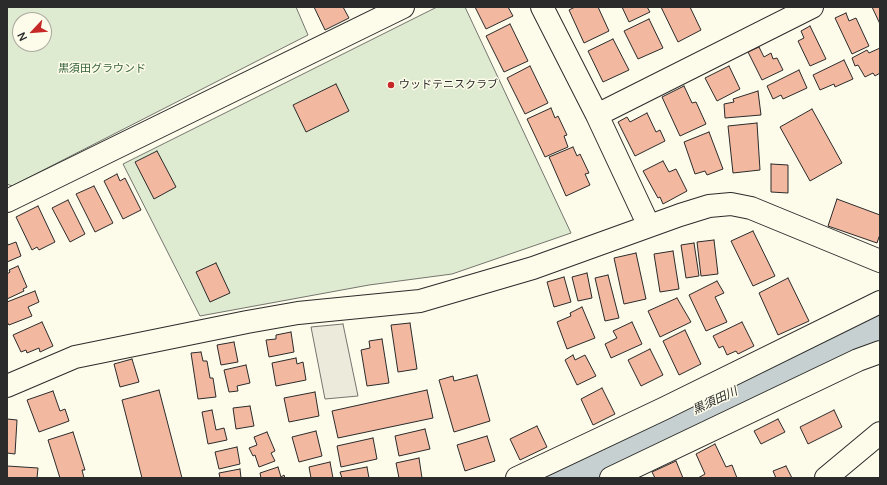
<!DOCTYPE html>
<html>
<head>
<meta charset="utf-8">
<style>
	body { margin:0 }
	#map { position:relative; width:887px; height:485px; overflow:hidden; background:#fdfbea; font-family:Manrope,sans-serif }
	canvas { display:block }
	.frame { position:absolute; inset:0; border:8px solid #2b2b2b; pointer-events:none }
	.north { position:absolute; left:12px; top:12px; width:40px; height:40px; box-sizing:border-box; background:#fdfbea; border:1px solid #a9a89e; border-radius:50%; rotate:244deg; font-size:11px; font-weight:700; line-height:16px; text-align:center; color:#2b2b2b }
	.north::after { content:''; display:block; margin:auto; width:14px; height:18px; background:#c62828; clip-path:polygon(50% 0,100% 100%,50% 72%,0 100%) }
</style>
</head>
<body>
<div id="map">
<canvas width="887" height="485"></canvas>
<div class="frame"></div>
<div class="north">N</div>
</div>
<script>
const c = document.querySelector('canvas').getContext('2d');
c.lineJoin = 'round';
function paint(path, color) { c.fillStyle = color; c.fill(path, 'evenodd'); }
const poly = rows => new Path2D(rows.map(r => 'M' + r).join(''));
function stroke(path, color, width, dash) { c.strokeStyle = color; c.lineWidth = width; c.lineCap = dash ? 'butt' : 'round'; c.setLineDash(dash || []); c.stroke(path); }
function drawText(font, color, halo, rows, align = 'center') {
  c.font = font + ' Manrope,"Noto Sans JP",sans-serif'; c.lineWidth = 3; c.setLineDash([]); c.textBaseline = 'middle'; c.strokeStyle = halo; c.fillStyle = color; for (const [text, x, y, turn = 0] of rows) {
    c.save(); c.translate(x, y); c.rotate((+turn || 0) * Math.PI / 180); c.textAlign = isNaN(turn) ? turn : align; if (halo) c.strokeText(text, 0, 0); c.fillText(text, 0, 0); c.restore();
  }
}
const green = poly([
	[7,7,296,7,308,35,12,186,7,184,7,7],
	[20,20,44,20,44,44,20,44,20,20],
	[437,7,465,7,571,233,452,274,369,285,200,316,123,164,437,7]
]);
const parking = poly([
	[343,324,358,396,325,399,311,327,343,324]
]);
const river = poly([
	[549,478,880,324]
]);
const building = poly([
	[314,7,343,7,349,18,325,30,314,7],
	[475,7,508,7,513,16,486,29,475,7],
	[575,7,598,7,609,31,584,43,569,10,575,7],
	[622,7,647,7,650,12,629,22,622,7],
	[661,7,690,7,701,30,678,42,661,7],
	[872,7,880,7,880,24,872,7],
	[846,13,849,21,856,18,869,46,852,54,835,18,846,13],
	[649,19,663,48,638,59,624,31,649,19],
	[510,24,528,61,504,72,486,36,510,24],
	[810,26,826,59,810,66,798,41,804,38,801,31,810,26],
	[613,39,629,70,603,82,588,51,613,39],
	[759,47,764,57,771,53,773,59,777,58,783,70,762,80,748,52,759,47],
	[880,48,880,73,875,76,873,73,865,77,858,65,855,66,852,58,867,50,869,53,880,48],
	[844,60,853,79,835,87,834,84,820,90,813,75,844,60],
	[530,66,548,103,525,114,507,78,530,66],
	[729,66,740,89,717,101,705,78,729,66],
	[799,70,807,88,783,99,781,95,773,99,767,86,799,70],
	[336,84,349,111,306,132,293,105,336,84],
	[684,86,692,103,696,102,706,124,680,136,662,97,684,86],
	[758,91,761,115,725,118,724,104,734,102,733,99,758,91],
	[551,108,555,118,558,116,567,135,564,136,568,147,545,157,527,119,551,108],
	[812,109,842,163,810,181,780,127,812,109],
	[647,113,656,132,660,130,665,141,635,156,618,122,627,117,630,122,647,113],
	[757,123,760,170,733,173,728,126,757,123],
	[709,132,723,169,707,175,705,171,695,174,684,142,709,132],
	[573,147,577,156,580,154,589,173,585,174,590,185,566,196,549,157,573,147],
	[157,151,176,187,154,199,135,162,157,151],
	[663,161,669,172,676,169,687,191,663,204,660,197,658,198,643,171,663,161],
	[771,164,788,165,788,193,771,192,771,164],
	[117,174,120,181,125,178,141,210,123,219,104,181,117,174],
	[94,186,113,223,95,232,76,194,94,186],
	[837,199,880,215,880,234,877,243,828,226,837,199],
	[68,200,85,234,70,242,52,208,68,200],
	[38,206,55,242,39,250,37,247,32,250,16,217,38,206],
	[753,231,775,276,753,286,731,241,753,231],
	[714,240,718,274,701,276,697,242,714,240],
	[7,241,8,245,16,242,21,256,7,262,7,241],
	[694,243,699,276,686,278,681,245,694,243],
	[673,251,679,289,660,292,654,254,673,251],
	[636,253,646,299,624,304,614,258,636,253],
	[216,263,230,293,210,302,196,272,216,263],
	[18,266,27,287,23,289,24,291,7,299,7,274,10,272,9,270,18,266],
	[587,273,592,298,578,301,572,277,587,273],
	[608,275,619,318,605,321,595,278,608,275],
	[564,277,571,302,554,307,547,282,564,277],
	[788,278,809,321,778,335,759,293,788,278],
	[717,281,724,293,715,297,727,322,706,331,689,295,717,281],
	[35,291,39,302,28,307,32,316,9,325,7,322,7,302,35,291],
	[677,298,691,322,660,337,648,311,677,298],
	[582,307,595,338,567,349,557,322,571,316,570,313,582,307],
	[42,322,53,346,40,352,39,348,27,353,26,350,21,352,13,335,42,322],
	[632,322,642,344,611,358,605,344,617,338,613,331,632,322],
	[742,322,754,346,738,354,736,351,727,355,723,346,719,348,713,336,742,322],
	[410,323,417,369,398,372,391,325,410,323],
	[685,330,701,364,679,375,663,341,685,330],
	[291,332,294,352,269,357,266,340,276,339,276,335,291,332],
	[382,339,389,383,367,386,361,350,370,348,369,341,382,339],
	[234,342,238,362,221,365,217,345,234,342],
	[650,349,663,375,641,386,628,360,650,349],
	[201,352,203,361,207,361,210,378,213,378,216,397,198,399,191,353,201,352],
	[573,355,575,360,585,355,596,376,577,385,565,360,573,355],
	[296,358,297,364,303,362,306,380,276,386,272,363,296,358],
	[132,359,139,382,120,387,114,364,132,359],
	[246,365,250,383,237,386,238,391,229,392,224,370,246,365],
	[477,375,490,421,454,432,439,380,453,376,454,381,477,375],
	[602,388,615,414,593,425,581,399,602,388],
	[159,390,182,478,142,478,122,400,159,390],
	[427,390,433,418,338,438,332,411,427,390],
	[53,391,60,411,65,409,69,421,39,432,27,400,53,391],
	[315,392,319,416,289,422,284,398,315,392],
	[250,406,254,426,236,429,233,408,250,406],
	[212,410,216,430,224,428,227,440,208,444,202,412,212,410],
	[834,410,842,427,808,444,800,427,834,410],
	[7,419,17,420,15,454,7,453,7,419],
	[778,419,785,432,761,444,754,431,778,419],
	[537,426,547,447,520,460,510,439,537,426],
	[425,429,430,449,399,456,395,436,425,429],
	[316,431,322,456,299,462,292,437,316,431],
	[73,432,85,470,82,470,84,478,60,478,48,440,73,432],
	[267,432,275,451,271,453,275,461,259,467,255,455,253,456,249,448,257,445,254,437,267,432],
	[487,436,495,461,465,471,457,445,487,436],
	[373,438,377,459,341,467,337,446,373,438],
	[715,444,726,467,732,465,737,478,698,478,705,474,696,454,715,444],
	[237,447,240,464,219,469,215,452,237,447],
	[419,458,422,478,399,478,396,463,419,458],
	[676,461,683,478,655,478,652,472,676,461],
	[330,462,333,478,311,478,309,467,330,462],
	[7,466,38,468,37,478,7,478,7,466],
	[786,466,792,478,776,478,773,471,786,466],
	[278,467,281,477,284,475,285,478,261,478,260,473,278,467],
	[367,467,369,478,342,478,340,472,367,467],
	[240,469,241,478,220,478,219,473,240,469]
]);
const minor = poly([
	[542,7,597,115,649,226],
	[597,115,812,7],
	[7,201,403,7],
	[7,386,75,357,247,322,298,313,420,301,533,268,680,215,709,206,731,204,751,208,880,261],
	[517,478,665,408,880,302],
	[611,478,858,360,880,352],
	[826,478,880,433]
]);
const markers = [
	[391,85,4,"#c62828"]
];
const parkNames = [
	["黒須田グラウンド",102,69]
];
const poiNames = [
	["ウッドテニスクラブ",399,85]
];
const waterNames = [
	["黒須田川",715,401,-25]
];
paint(green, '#deebd1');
stroke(green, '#74746e', 1);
paint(parking, '#eceadb');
stroke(parking, '#74746e', 1);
stroke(river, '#c7d0d0', 42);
paint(building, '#f2b8a0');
stroke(building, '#2b2b2b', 1);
stroke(minor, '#2b2b2b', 24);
stroke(minor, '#fdfbea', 22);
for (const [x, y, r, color] of markers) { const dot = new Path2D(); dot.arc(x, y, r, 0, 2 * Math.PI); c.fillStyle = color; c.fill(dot); stroke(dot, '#fdfbea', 1.5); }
drawText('11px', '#34623c', '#fdfbea', parkNames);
drawText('11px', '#2b2b2b', '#fdfbea', poiNames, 'left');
drawText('italic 12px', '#2b2b2b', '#fdfbea', waterNames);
</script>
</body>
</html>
